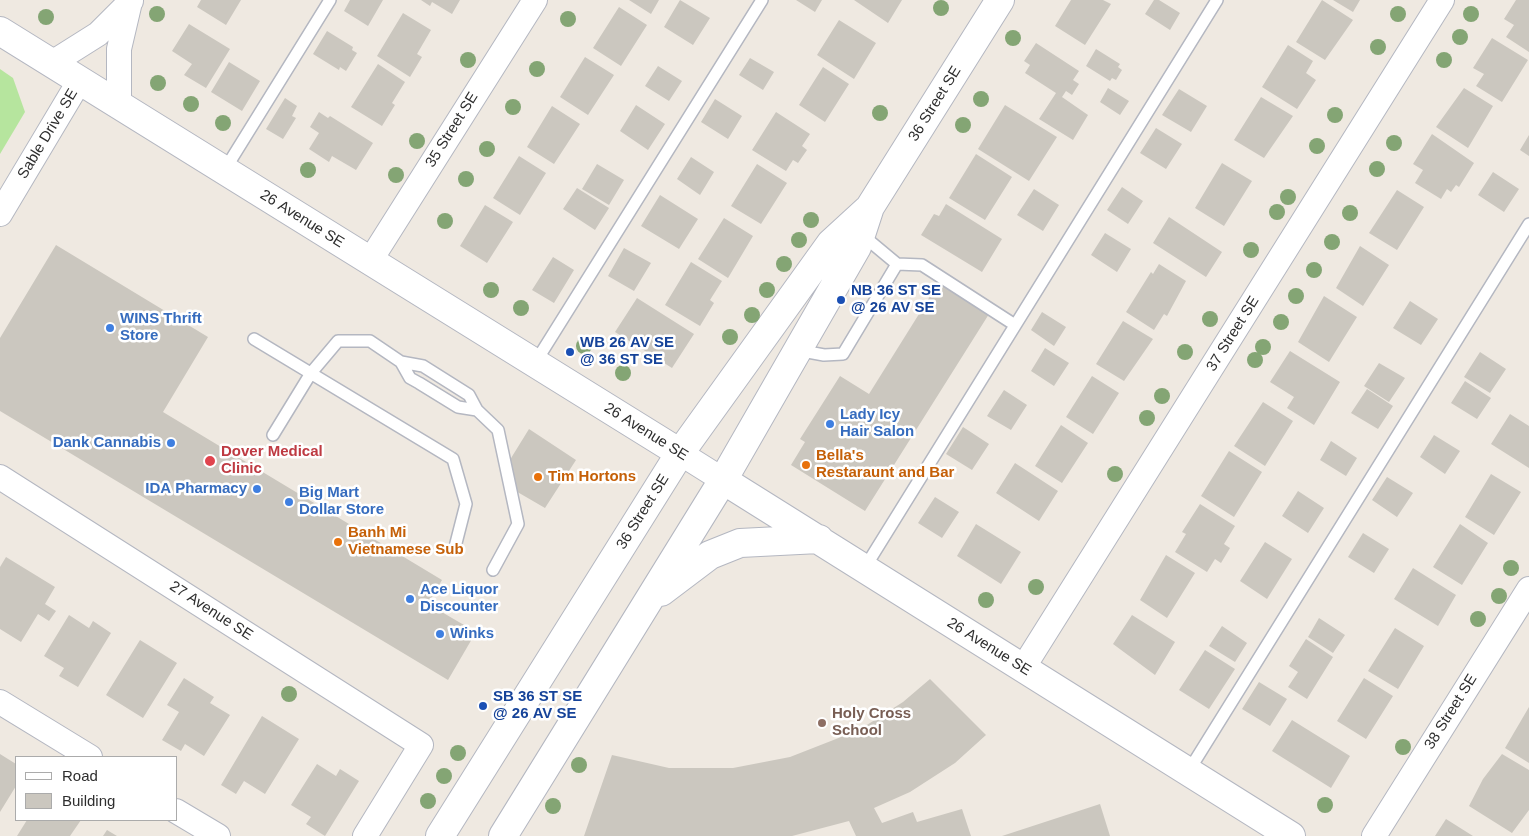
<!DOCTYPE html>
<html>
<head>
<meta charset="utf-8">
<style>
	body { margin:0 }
	#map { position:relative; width:1529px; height:836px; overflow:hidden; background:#efe9e1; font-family:Helvetica,sans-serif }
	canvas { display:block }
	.legend { position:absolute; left:15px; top:756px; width:162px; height:65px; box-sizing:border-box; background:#fff; border:1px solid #ababab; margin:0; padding:6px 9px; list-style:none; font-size:15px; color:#2e2e2e }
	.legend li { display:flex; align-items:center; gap:10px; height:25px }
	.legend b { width:25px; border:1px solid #ababab }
</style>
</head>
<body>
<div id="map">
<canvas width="1529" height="836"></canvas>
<ul class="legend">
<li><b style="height:6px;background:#fff"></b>Road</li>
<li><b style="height:14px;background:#cbc7bf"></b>Building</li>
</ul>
</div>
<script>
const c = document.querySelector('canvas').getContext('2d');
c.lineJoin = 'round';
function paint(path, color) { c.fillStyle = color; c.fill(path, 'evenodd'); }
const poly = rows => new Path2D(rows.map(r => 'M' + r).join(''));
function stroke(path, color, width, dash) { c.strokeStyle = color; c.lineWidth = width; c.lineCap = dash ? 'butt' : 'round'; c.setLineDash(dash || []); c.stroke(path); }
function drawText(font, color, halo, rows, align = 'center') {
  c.font = font + ' Helvetica,sans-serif'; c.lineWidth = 5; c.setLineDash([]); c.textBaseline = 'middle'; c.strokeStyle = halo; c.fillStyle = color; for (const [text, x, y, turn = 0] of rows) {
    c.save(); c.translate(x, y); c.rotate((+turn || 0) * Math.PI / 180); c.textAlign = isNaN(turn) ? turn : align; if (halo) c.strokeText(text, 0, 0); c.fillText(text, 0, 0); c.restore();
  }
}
const green = poly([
	[0,69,13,78,25,112,0,154]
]);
const building = poly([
	[201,0,241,0,226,25,197,7],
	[350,0,383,0,368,26,344,11],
	[421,0,460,0,452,14,432,2,430,6],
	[629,0,659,0,651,14],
	[680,0,710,18,693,45,664,27],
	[796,0,822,0,815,12],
	[854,0,902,0,888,23],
	[1071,0,1103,0,1111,4,1085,45,1055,26],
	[1154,0,1159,0,1180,13,1170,30,1145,14],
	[1322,0,1353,20,1325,60,1296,42],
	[1333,0,1360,0,1353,12],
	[1516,0,1529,0,1529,52,1506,37,1514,25,1504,19],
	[619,7,647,25,621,66,593,48],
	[403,13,431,30,417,54,422,57,410,77,377,56],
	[839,20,876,43,854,79,817,55],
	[189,24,230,49,206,88,184,75,192,64,172,51],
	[327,31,353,47,352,50,357,53,346,71,340,67,339,70,313,54],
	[1492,38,1528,60,1502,102,1476,86,1484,74,1473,68],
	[1036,43,1079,71,1073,80,1079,84,1072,95,1066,91,1062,97,1088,115,1073,140,1039,119,1056,93,1025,73,1030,65,1024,61],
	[1288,45,1313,61,1306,73,1316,80,1297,109,1262,87],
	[1096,49,1120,64,1118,67,1122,70,1116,80,1112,78,1110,81,1086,66],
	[585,57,614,75,588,115,560,97],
	[750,58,774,72,763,90,739,75],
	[229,62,260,81,242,111,211,92],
	[378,64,405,82,392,103,395,105,382,126,351,107],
	[658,66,682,81,669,101,645,86],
	[823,67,849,84,825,122,799,105],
	[1108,88,1129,101,1120,115,1100,102],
	[1464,88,1493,106,1468,148,1436,127],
	[1179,89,1207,106,1191,132,1162,115],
	[1261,97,1293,116,1264,158,1234,140],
	[285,98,297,106,292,116,296,118,283,139,266,129],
	[715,99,742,116,728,139,701,122],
	[636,105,665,124,648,150,620,131],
	[1005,105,1057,137,1029,181,978,149],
	[552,106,580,124,554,164,527,147],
	[319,112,328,118,330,116,373,143,356,170,332,156,329,162,309,149,319,133,310,127],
	[776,112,810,134,802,146,807,150,798,163,793,160,786,171,752,150],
	[1156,128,1182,144,1166,169,1140,153],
	[1432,134,1474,163,1459,187,1456,185,1451,192,1447,189,1441,199,1415,183,1423,170,1413,164],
	[1529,135,1529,156,1520,150],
	[976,154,1012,177,985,220,949,198],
	[519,156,546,173,520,215,493,198],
	[691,157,714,172,700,195,677,179],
	[1222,163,1252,181,1224,226,1195,208],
	[597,164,624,180,609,205,582,189],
	[757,164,787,183,761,224,731,206],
	[1493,172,1519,189,1504,212,1478,195],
	[1122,187,1143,201,1128,224,1107,210],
	[577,188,609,208,595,230,563,209],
	[1034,189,1059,205,1043,231,1017,215],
	[1397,190,1424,207,1397,250,1369,233],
	[660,195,698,219,679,249,641,226],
	[946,204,1002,239,982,272,921,235,934,214,939,216],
	[485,205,513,222,487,263,460,246],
	[1169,217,1222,252,1206,277,1153,243],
	[724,218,753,236,728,278,698,259],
	[1105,233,1131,249,1117,272,1091,255],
	[56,245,208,337,163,412,442,580,428,604,476,632,448,680,0,411,0,338],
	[1360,246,1389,265,1363,306,1336,288],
	[624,248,651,263,634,291,608,276],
	[553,257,574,270,554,303,532,290],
	[691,262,722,281,710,300,714,303,700,326,665,305],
	[1159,264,1186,281,1167,316,1164,314,1154,330,1126,312,1151,272,1153,274],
	[939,282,989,314,865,511,791,465,805,442,800,439,840,376,869,394],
	[1324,296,1357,317,1329,362,1298,342],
	[637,298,694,334,672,368,615,332],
	[1410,301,1438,319,1421,345,1393,328],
	[1042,312,1066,327,1054,346,1031,330],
	[1123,321,1153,339,1124,381,1096,364],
	[1045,348,1069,363,1054,386,1031,371],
	[1290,351,1340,382,1314,425,1287,408,1294,397,1270,382],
	[1480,352,1506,369,1490,393,1464,377],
	[1379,363,1405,378,1389,402,1364,386],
	[1092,376,1119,393,1093,434,1066,417],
	[1465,381,1491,398,1477,419,1451,403],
	[1367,389,1393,406,1378,429,1351,413],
	[1004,390,1027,405,1011,430,987,416],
	[1263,402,1293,421,1265,466,1234,446],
	[1510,414,1529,426,1529,468,1491,444],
	[1061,425,1088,443,1062,483,1035,466],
	[963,427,989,444,972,470,946,454],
	[529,429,576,460,545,508,514,490,508,463],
	[1434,435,1460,451,1445,474,1420,457],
	[1331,441,1357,458,1346,476,1320,460],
	[1229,451,1262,472,1234,517,1201,496],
	[1015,463,1058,491,1039,521,996,493],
	[1491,474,1521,492,1494,535,1465,517],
	[1387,477,1413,493,1397,517,1372,500],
	[1298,491,1324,508,1308,533,1282,516],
	[935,497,959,512,942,538,918,523],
	[1200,504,1235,526,1224,544,1230,548,1221,563,1215,559,1207,572,1175,552,1186,534,1182,532],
	[976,524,1021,552,1001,584,957,556],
	[1460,524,1488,543,1462,585,1433,567],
	[1363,533,1389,549,1374,573,1348,557],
	[1265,542,1292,559,1267,599,1240,581],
	[1166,555,1195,573,1167,618,1140,600],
	[6,557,55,587,45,604,56,611,49,621,38,614,21,642,0,629,0,567],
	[1413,568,1456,595,1438,626,1394,599],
	[69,615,89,628,93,621,111,633,78,687,59,676,64,668,44,656],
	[1132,615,1175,642,1155,675,1113,644],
	[1319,618,1345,635,1333,653,1308,637],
	[1222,626,1247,643,1235,662,1209,646],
	[1395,628,1424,646,1398,689,1368,671],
	[1306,639,1333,657,1307,699,1288,687,1298,672,1289,666],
	[140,640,177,663,143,718,106,695],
	[1205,650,1235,669,1209,709,1179,690],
	[184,678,214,697,210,703,230,715,204,756,185,744,181,751,162,740,179,712,167,705],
	[1364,678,1393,696,1366,739,1337,721],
	[930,679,986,735,955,763,910,792,874,808,882,823,913,812,917,822,962,809,971,836,856,836,849,821,792,836,584,836,612,755,669,768,733,768,790,757,859,730,903,702],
	[1259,682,1287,699,1270,726,1242,709],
	[1529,707,1529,763,1505,748],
	[262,716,299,739,265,794,244,781,236,794,221,785],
	[1292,720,1350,756,1331,788,1272,751],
	[0,754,16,764,16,786,0,812],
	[1502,754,1529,770,1529,810,1512,833,1469,806,1483,779],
	[317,764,336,776,340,769,359,781,325,836,306,824,311,817,291,805],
	[1100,804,1110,836,1002,836],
	[1446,819,1473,836,1435,836],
	[27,820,81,820,70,836,17,836],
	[107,830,117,836,103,836]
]);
const lane = poly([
	[224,171,330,0],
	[897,264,922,265,1015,325],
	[254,339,453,459,466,504,455,547],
	[797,350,824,355,843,354,897,264,861,234],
	[401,362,410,378,419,383,458,407,477,410],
	[535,363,762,0],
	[273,435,311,373,338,341,370,341,401,362,423,366,469,395,477,410,498,430,518,524,493,570],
	[864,569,1217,0],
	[1188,772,1529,224]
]);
const street = poly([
	[52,63,98,34,131,1],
	[119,106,119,49,130,2],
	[0,214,80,80],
	[370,261,535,0],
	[680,453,723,480],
	[0,477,421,745,365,836],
	[1023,668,1442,0],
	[0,702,90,757],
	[176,811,218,836],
	[1374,836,1529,589]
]);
const secondary = poly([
	[0,31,680,453],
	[723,480,1291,836],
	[661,592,710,555,740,543,819,539],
	[440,836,680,453,831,243,867,210],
	[503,836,723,480,857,247,870,207,1000,0]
]);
const trees = [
	[941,8],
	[157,14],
	[1398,14],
	[1471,14],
	[46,17],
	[568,19],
	[1460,37],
	[1013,38],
	[1378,47],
	[468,60],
	[1444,60],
	[537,69],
	[158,83],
	[981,99],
	[191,104],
	[513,107],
	[880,113],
	[1335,115],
	[223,123],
	[963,125],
	[417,141],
	[1394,143],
	[1317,146],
	[487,149],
	[1377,169],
	[308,170],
	[396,175],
	[466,179],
	[1288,197],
	[1277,212],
	[1350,213],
	[811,220],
	[445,221],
	[799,240],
	[1332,242],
	[1251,250],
	[784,264],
	[1314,270],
	[491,290],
	[767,290],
	[1296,296],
	[521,308],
	[752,315],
	[1210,319],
	[1281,322],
	[730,337],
	[584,346],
	[1263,347],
	[1185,352],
	[1255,360],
	[623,373],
	[1162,396],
	[1147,418],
	[1115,474],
	[1511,568],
	[1036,587],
	[1499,596],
	[986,600],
	[1478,619],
	[289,694],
	[1403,747],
	[458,753],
	[579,765],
	[444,776],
	[428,801],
	[1325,805],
	[553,806]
];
const markers = [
	[841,300,5,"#1a4fb4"],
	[110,328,5,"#3f7fe0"],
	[570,352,5,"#1a4fb4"],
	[830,424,5,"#3f7fe0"],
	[171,443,5,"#3f7fe0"],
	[210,461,6,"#e0444e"],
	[806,465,5,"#e8710a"],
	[538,477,5,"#e8710a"],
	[257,489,5,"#3f7fe0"],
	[289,502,5,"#3f7fe0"],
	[338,542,5,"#e8710a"],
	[410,599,5,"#3f7fe0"],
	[440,634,5,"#3f7fe0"],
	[483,706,5,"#1a4fb4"],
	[822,723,5,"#8d6e63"]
];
const streetNames = [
	["36 Street SE",935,104,-58],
	["35 Street SE",452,130,-58],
	["Sable Drive SE",48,134,-59],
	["26 Avenue SE",302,219,32],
	["37 Street SE",1233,334,-58],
	["26 Avenue SE",646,432,32],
	["36 Street SE",643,512,-58],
	["27 Avenue SE",211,611,33],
	["26 Avenue SE",989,647,32],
	["38 Street SE",1451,712,-58]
];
const transitNames = [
	["NB 36 ST SE",851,291],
	["@ 26 AV SE",851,308],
	["WB 26 AV SE",580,343],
	["@ 36 ST SE",580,360],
	["SB 36 ST SE",493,697],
	["@ 26 AV SE",493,714]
];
const shopNames = [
	["WINS Thrift",120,319],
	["Store",120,336],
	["Lady Icy",840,415],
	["Hair Salon",840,432],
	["Dank Cannabis",161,443,"right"],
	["IDA Pharmacy",247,489,"right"],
	["Big Mart",299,493],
	["Dollar Store",299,510],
	["Ace Liquor",420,590],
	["Discounter",420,607],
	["Winks",450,634]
];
const healthNames = [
	["Dover Medical",221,452],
	["Clinic",221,469]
];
const foodNames = [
	["Bella's",816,456],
	["Restaraunt and Bar",816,473],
	["Tim Hortons",548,477],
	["Banh Mi",348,533],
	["Vietnamese Sub",348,550]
];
const educationNames = [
	["Holy Cross",832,714],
	["School",832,731]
];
paint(green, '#b6e59e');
paint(building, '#cbc7bf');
stroke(lane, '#b4b7c1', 14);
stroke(street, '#b4b7c1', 26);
stroke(secondary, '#b4b7c1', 30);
stroke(lane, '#fff', 11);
stroke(street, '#fff', 24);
stroke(secondary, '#fff', 28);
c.fillStyle = '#84a574';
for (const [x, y] of trees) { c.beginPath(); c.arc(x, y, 8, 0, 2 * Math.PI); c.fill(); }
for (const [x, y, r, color] of markers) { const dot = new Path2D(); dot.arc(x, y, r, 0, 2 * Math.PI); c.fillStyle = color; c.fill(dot); stroke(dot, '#fff', 2); }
drawText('15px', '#2e2e2e', '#fff', streetNames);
drawText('bold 15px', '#164399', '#fff', transitNames, 'left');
drawText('bold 15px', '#366cbe', '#fff', shopNames, 'left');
drawText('bold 15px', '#be3a42', '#fff', healthNames, 'left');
drawText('bold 15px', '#c56008', '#fff', foodNames, 'left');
drawText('bold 15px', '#785e54', '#fff', educationNames, 'left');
</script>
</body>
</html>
